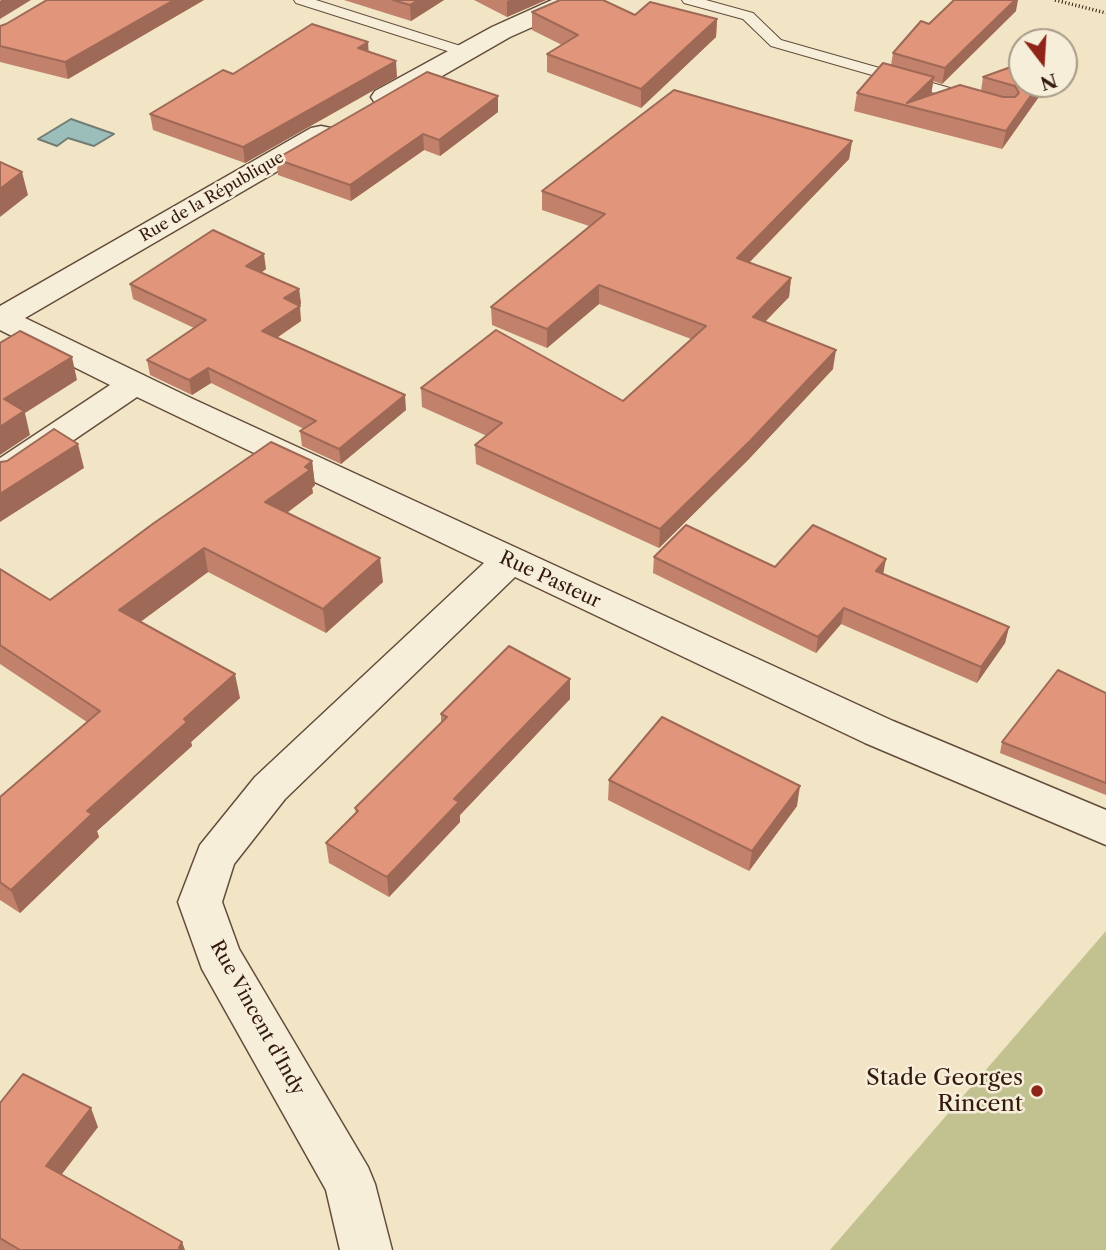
<!DOCTYPE html>
<html>
<head>
<meta charset="utf-8">
<style>
	body { margin:0 }
	#map { position:relative; width:1106px; height:1250px; overflow:hidden; background:#f1e5c5; font-family:"Libre Caslon Text",serif }
	canvas { display:block }
	.north { position:absolute; left:1008px; top:28px; width:70px; height:70px; box-sizing:border-box; background:#f6eed9; border:2px solid #a89987; border-radius:50%; rotate:163deg; font-size:19px; font-weight:700; line-height:28px; text-align:center; color:#34190d }
	.north::after { content:''; display:block; margin:auto; width:24px; height:32px; background:#8f2418; clip-path:polygon(50% 0,100% 100%,50% 72%,0 100%) }
</style>
</head>
<body>
<div id="map">
<canvas width="1106" height="1250"></canvas>
<div class="north">N</div>
</div>
<script>
const c = document.querySelector('canvas').getContext('2d');
c.lineJoin = 'round';
function paint(path, color) { c.fillStyle = color; c.fill(path, 'evenodd'); }
const poly = rows => new Path2D(rows.map(r => 'M' + r).join(''));
function stroke(path, color, width, dash) { c.strokeStyle = color; c.lineWidth = width; c.lineCap = dash ? 'butt' : 'round'; c.setLineDash(dash || []); c.stroke(path); }
function drawText(font, color, halo, rows, align = 'center') {
  c.font = font + ' "Libre Caslon Text",serif'; c.lineWidth = 5; c.setLineDash([]); c.textBaseline = 'middle'; c.strokeStyle = halo; c.fillStyle = color; for (const [text, x, y, turn = 0] of rows) {
    c.save(); c.translate(x, y); c.rotate((+turn || 0) * Math.PI / 180); c.textAlign = isNaN(turn) ? turn : align; if (halo) c.strokeText(text, 0, 0); c.fillText(text, 0, 0); c.restore();
  }
}
const green = poly([
	[1106,931,1106,1250,830,1250]
]);
const water = poly([
	[71,119,114,134,94,146,68,138,57,146,38,139,71,119]
]);
const path = poly([
	[1055,0,1106,13]
]);
const lane = poly([
	[294,0,316,0,470,49,473,52,465,57,460,55,296,3,294,0],
	[682,0,706,0,753,13,781,40,978,96,980,99,978,102,966,102,771,46,743,19,684,3,682,0]
]);
const street = poly([
	[552,0,585,0,582,5,510,37,395,103,385,105,375,103,371,97,375,91,492,27,552,0],
	[321,126,331,128,335,134,331,140,25,318,193,399,893,721,1106,810,1106,845,865,743,515,577,285,799,234,864,222,902,239,949,368,1167,375,1184,392,1250,340,1250,326,1190,202,969,178,902,200,845,255,777,484,563,137,397,12,482,0,485,0,458,110,385,0,330,0,306,311,128,321,126]
]);
const wall = poly([
	[204,0,68,79,0,62,0,26],
	[344,0,444,0,411,21],
	[474,0,546,0,507,17],
	[1016,11,942,84,933,81,931,95,981,91,983,77,1022,84,1048,84,1002,149,854,111,857,93,891,65,893,53,929,24],
	[532,12,717,19,716,37,641,108,547,72,547,54,562,45,532,30],
	[369,52,397,77,245,163,153,130,150,114,233,74],
	[498,112,440,156,424,150,351,201,278,175,276,159],
	[852,141,849,159,749,263,791,278,789,297,765,322,833,369,748,460,659,548,476,464,475,445,487,436,422,407,421,388,623,401,691,339,599,304,547,348,492,325,491,307,589,226,542,210,542,191],
	[266,269,261,273,299,289,301,304,298,306,301,321,277,338,406,410,341,464,302,446,300,431,304,429,211,383,192,395,150,375,147,360,194,328,133,299,130,284],
	[312,461,315,485,312,488,313,493,287,513,383,582,326,633,208,572,140,622,240,698,191,742,192,746,97,831,99,837,20,913,0,900,0,797,87,722,0,664,0,569,50,600],
	[654,557,883,574,1009,627,1005,643,977,683,841,624,816,653,653,573],
	[570,679,570,699,460,815,460,822,389,897,329,863,326,843,356,814,355,808,441,723,441,714],
	[1106,693,1106,795,1000,753,1002,742],
	[609,780,797,806,749,871,608,800],
	[0,1103,98,1127,62,1174,185,1250,0,1250]
]);
const shadedWall = poly([
	[1,0,31,0,0,19,0,1],
	[174,0,204,0,68,79,65,62],
	[418,0,444,0,411,21,410,5],
	[510,0,546,0,507,17,507,1],
	[1015,0,1018,0,1016,11,942,84,945,68],
	[717,19,716,37,641,108,641,89],
	[368,42,369,57,358,48],
	[396,61,397,77,245,163,243,147],
	[934,77,931,95,907,103],
	[1039,84,1048,84,1002,149,1006,131],
	[498,96,498,112,440,156,439,140],
	[423,134,424,150,351,201,350,185],
	[852,141,849,159,735,277,737,258],
	[22,172,28,195,0,217,0,189],
	[264,254,266,269,248,281,246,266],
	[791,278,789,297,751,336,753,317],
	[599,285,599,304,547,348,547,329],
	[299,289,301,304,286,313,284,298],
	[300,306,301,321,264,346,262,331],
	[836,350,833,369,748,460,659,548,660,529],
	[72,357,77,380,25,413,30,435,0,455,0,427,4,399],
	[208,368,211,383,192,395,189,380],
	[405,395,406,410,341,464,339,449],
	[78,444,84,468,0,522,0,494],
	[312,461,315,485,312,488,313,493,269,526,265,502],
	[204,548,208,572,124,634,119,610],
	[380,558,383,582,326,633,323,609],
	[886,559,883,575,876,571],
	[844,608,841,624,816,653,818,637],
	[1009,627,1005,643,977,683,981,667],
	[235,674,240,698,191,742,192,746,97,831,99,837,20,913,11,890,87,811,184,719],
	[570,679,570,699,460,815,460,822,389,897,387,877,454,799],
	[800,786,797,806,749,871,752,851],
	[91,1108,98,1127,54,1184,46,1166],
	[182,1242,185,1250,180,1250,179,1248]
]);
const building = poly([
	[47,0,174,0,65,62,0,46,0,26,6,24,47,0],
	[393,0,418,0,410,5,393,0],
	[560,0,603,0,635,15,650,2,717,19,641,89,547,54,578,35,532,12,560,0],
	[954,0,1015,0,945,68,893,53,921,21,929,24,954,0],
	[312,24,368,42,358,48,396,61,243,147,150,114,223,70,233,74,312,24],
	[883,63,934,77,907,103,960,85,1003,97,1015,97,1019,93,1015,86,983,77,1022,63,1022,84,1039,84,1006,131,857,93,883,63],
	[427,72,498,96,439,140,423,134,350,185,276,159,427,72],
	[674,90,852,141,737,258,791,278,753,317,836,350,750,441,660,529,475,445,502,423,421,388,496,330,623,401,706,326,599,285,547,329,491,307,605,214,542,191,674,90],
	[0,162,22,172,0,189,0,162],
	[213,230,264,254,246,266,299,289,284,298,300,306,262,331,405,395,339,449,300,431,316,421,208,368,189,380,147,360,206,320,130,284,213,230],
	[20,331,72,357,4,399,24,411,0,427,0,343,20,331],
	[54,429,78,444,0,494,0,462,7,461,54,429],
	[271,442,312,461,305,467,310,470,265,502,380,558,323,609,204,548,119,610,235,674,184,719,187,722,87,811,92,814,11,890,0,882,0,797,100,711,0,645,0,569,50,600,154,523,271,442],
	[686,525,775,567,813,525,886,559,876,571,1009,627,981,667,844,608,818,637,654,557,686,525],
	[509,646,570,679,454,799,459,802,387,877,326,843,358,811,355,808,447,717,441,714,509,646],
	[1058,670,1106,693,1106,783,1002,742,1058,670],
	[662,717,800,786,752,851,609,780,662,717],
	[23,1074,91,1108,46,1166,182,1242,179,1248,182,1250,20,1250,0,1238,0,1103,23,1074]
]);
const markers = [
	[1037,1091,7,"#8f2418"]
];
const farStreetnames = [
	["Rue de la République",212,197,-30]
];
const streetNames = [
	["Rue Pasteur",550,580,25],
	["Rue Vincent d'Indy",257,1018,61]
];
const nearPoinames = [
	["Stade Georges",1023,1078],
	["Rincent",1023,1104]
];
paint(green, '#c1c290');
paint(water, '#9cbeba');
stroke(water, '#727c75', 2);
stroke(lane, '#634c3b', 2);
stroke(street, '#634c3b', 3);
stroke(path, '#34190d', 3.5, [1, 2.5]);
paint(lane, '#f6eed9');
paint(street, '#f6eed9');
paint(wall, '#c2816a');
paint(shadedWall, '#9e6956');
paint(building, '#e1967b');
stroke(building, '#9e6956', 2);
for (const [x, y, r, color] of markers) { const dot = new Path2D(); dot.arc(x, y, r, 0, 2 * Math.PI); c.fillStyle = color; c.fill(dot); stroke(dot, '#f6eed9', 2.5); }
drawText('16px', '#34190d', '#f6eed9', farStreetnames);
drawText('19px', '#34190d', '#f6eed9', streetNames);
drawText('23px', '#34190d', '#f6eed9', nearPoinames, 'right');
</script>
</body>
</html>
